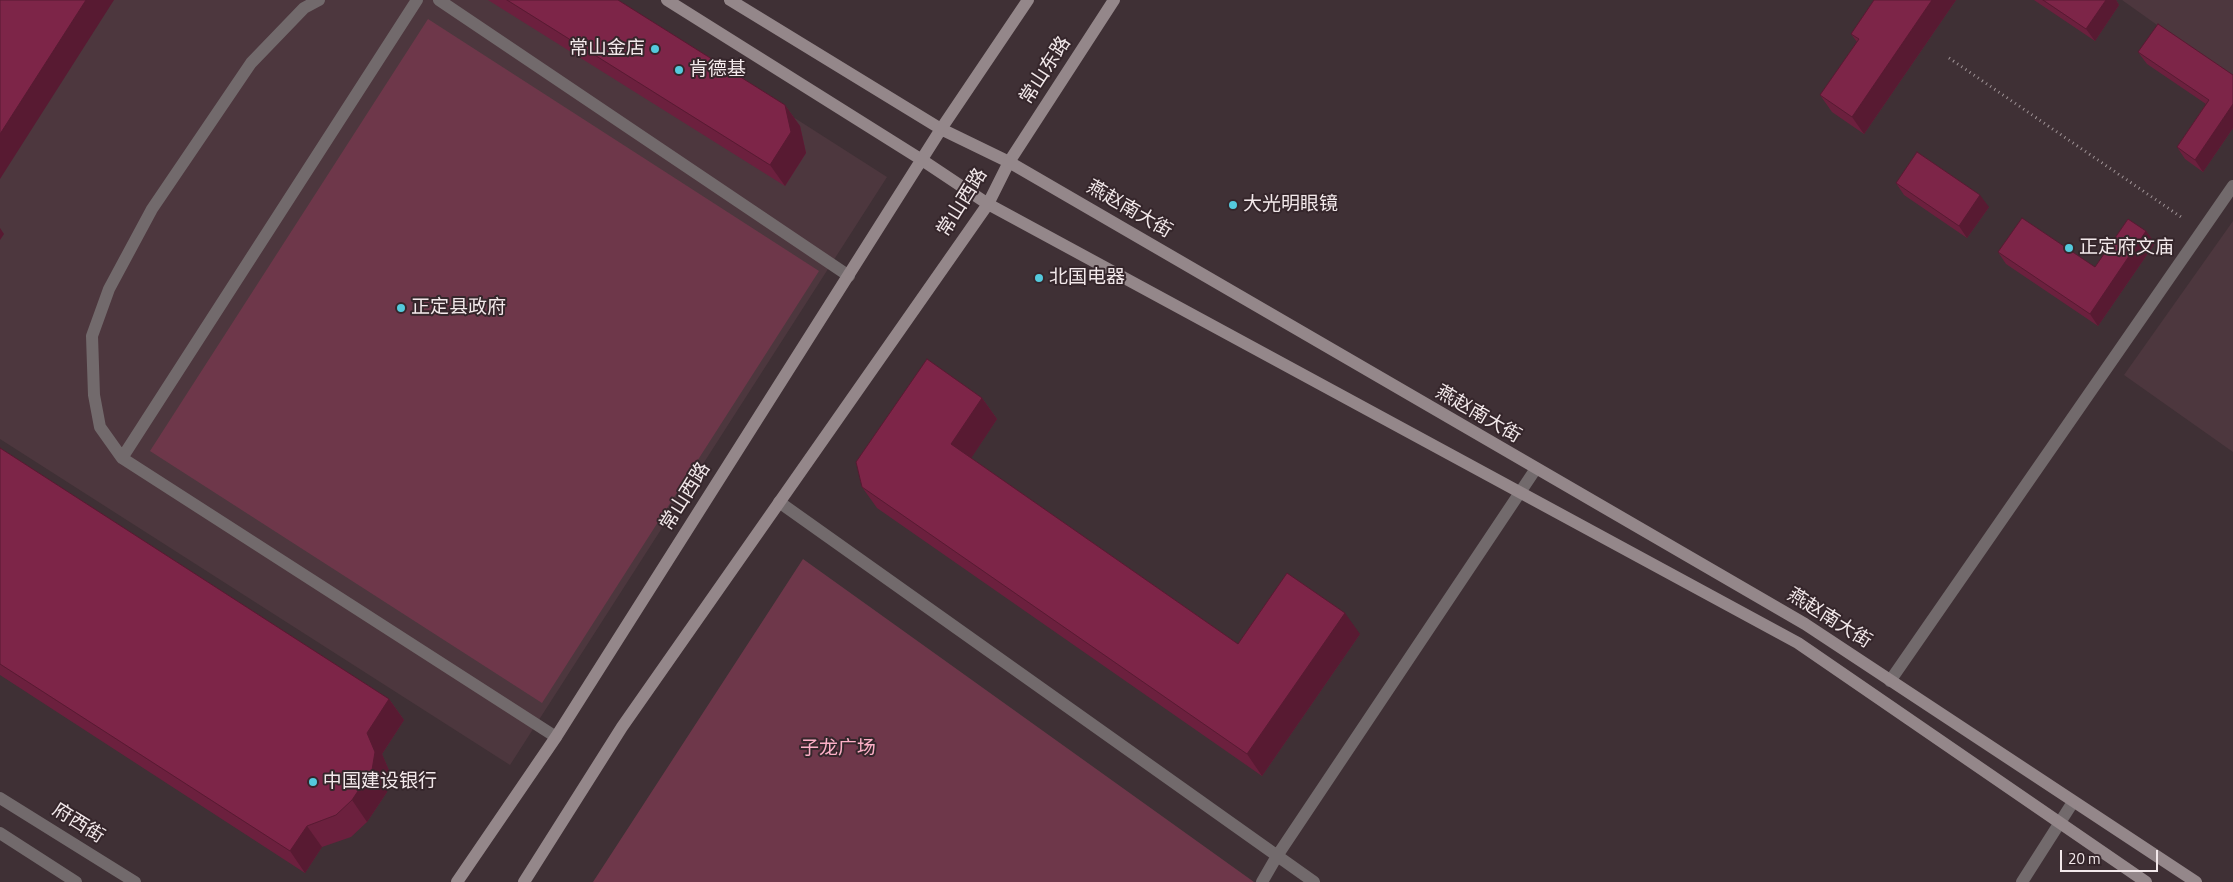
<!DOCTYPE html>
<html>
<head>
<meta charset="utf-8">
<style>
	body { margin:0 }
	#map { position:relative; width:2233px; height:882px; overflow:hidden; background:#3f3035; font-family:"Titillium Web",sans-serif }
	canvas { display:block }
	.scale { position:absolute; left:2060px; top:850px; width:98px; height:22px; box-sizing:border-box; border:2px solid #f2e8ea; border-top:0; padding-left:6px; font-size:15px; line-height:18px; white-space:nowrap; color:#f2e8ea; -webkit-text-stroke:4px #35262b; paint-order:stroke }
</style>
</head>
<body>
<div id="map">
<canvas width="2233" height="882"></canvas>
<div class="scale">20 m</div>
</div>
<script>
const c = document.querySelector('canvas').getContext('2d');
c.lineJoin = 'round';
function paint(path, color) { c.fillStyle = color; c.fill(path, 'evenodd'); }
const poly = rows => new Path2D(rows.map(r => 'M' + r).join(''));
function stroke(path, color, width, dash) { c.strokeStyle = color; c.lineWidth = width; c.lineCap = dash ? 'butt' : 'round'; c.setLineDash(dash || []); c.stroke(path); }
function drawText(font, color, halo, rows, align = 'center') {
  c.font = font + ' "Titillium Web","Noto Sans SC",sans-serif'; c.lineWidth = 4; c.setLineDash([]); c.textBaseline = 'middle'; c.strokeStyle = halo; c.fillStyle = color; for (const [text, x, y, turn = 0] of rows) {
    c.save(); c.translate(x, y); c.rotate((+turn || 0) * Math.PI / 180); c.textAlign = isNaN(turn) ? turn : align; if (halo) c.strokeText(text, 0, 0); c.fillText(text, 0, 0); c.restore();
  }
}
const built = poly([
	[14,0,610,0,887,177,510,765,0,439,0,21],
	[2122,0,2233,0,2233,79],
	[2233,221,2233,452,2124,375]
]);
const green = poly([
	[428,19,819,271,542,703,150,451],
	[803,559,1254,882,593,882]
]);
const path = poly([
	[1949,58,2184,219]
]);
const service = poly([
	[417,0,122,458,556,737],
	[439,0,849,276],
	[122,458,100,427,94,395,92,336,109,289,152,209,251,63,304,8,319,0]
]);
const minor = poly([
	[779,502,1314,882],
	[1890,681,2233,186],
	[1262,882,1277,856,1535,470],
	[2022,882,2073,802]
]);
const tertiary = poly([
	[0,798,135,882],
	[0,833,76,882]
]);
const secondary = poly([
	[667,0,922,160,988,204,1798,643,2146,882],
	[730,0,941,129,1009,162,1805,624,2196,882],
	[457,882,556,737,941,129,1028,0],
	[524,882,622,727,988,204,1009,162,1114,0]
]);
const wall = poly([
	[488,0,618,0,785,105,800,126,806,153,785,186],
	[1874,0,1956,0,1864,134,1832,112,1820,95,1857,42,1851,34],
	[2034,0,2116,0,2119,5,2095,41],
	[2138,52,2233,75,2233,128,2203,172,2185,159,2177,147,2206,104,2147,64],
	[1896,183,1989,207,1967,238,1904,195],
	[2146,231,2155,243,2098,326,2006,264,1998,252,2095,267],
	[982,398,997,419,971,458,1238,644,1360,634,1262,776,877,508,862,487],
	[0,448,389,699,404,720,382,754,390,773,387,792,367,822,351,837,322,847,305,873,0,675]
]);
const shadedWall = poly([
	[86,0,114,0,0,179,0,134],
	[1932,0,1956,0,1864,134,1852,117],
	[2106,0,2116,0,2119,5,2095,41,2086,29],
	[2233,104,2233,128,2203,172,2195,160],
	[785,105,800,126,806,153,785,186,770,165],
	[1980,195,1989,207,1967,238,1959,226],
	[0,228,4,234,0,240],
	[2146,231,2155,243,2098,326,2090,314],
	[982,398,997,419,966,466,951,444],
	[1345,613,1360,634,1262,776,1247,754],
	[389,699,404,720,382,754,390,773,387,792,367,822,352,800,367,733],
	[307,826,322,847,305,873,290,851]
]);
const building = poly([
	[0,0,86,0,0,134,0,0],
	[507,0,618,0,785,105,791,132,770,165,507,0],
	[1874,0,1932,0,1852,117,1820,95,1859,39,1851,34,1874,0],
	[2043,0,2106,0,2086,29,2043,0],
	[2158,24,2233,75,2233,104,2195,160,2177,147,2209,100,2138,52,2158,24],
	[1917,152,1980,195,1959,226,1896,183,1917,152],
	[2022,218,2095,267,2128,219,2146,231,2090,314,1998,252,2022,218],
	[927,359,982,398,951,444,1238,644,1287,573,1345,613,1247,754,862,487,856,462,927,359],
	[0,448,389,699,367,733,375,752,372,770,352,800,336,815,307,826,290,851,0,664,0,448]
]);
const markers = [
	[655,49,5,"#54cadd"],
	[679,70,5,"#54cadd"],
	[1233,205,5,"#54cadd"],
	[2069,248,5,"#54cadd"],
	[1039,278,5,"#54cadd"],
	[401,308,5,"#54cadd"],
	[313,782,5,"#54cadd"]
];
const poiNames = [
	["常山金店",645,49,"right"],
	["肯德基",689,70],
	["大光明眼镜",1243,205],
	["正定府文庙",2079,248],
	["北国电器",1049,278],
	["正定县政府",411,308],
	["中国建设银行",323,782]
];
const streetNames = [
	["常山东路",1046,71,-57],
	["常山西路",963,203,-58],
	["燕赵南大街",1129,210,30],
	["燕赵南大街",1478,415,30],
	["常山西路",686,497,-58],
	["燕赵南大街",1829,619,32],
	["府西街",78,824,32]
];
const parkNames = [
	["子龙广场",838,749]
];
paint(built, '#4d373e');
paint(green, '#6e374a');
stroke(path, '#a09497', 3, [1, 4]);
stroke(service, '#726a6c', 12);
stroke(minor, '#726a6c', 12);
stroke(tertiary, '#726a6c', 12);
stroke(secondary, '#94878a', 12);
paint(wall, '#6c203e');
paint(shadedWall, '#581a32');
paint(building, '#7d2548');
stroke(building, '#581a32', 1);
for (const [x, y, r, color] of markers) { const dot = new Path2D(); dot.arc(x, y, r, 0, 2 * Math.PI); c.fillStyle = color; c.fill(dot); stroke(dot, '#35262b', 2); }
drawText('19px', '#f2e8ea', '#35262b', poiNames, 'left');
drawText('19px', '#f2e8ea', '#35262b', streetNames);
drawText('19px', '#fcb0c7', '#35262b', parkNames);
</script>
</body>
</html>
